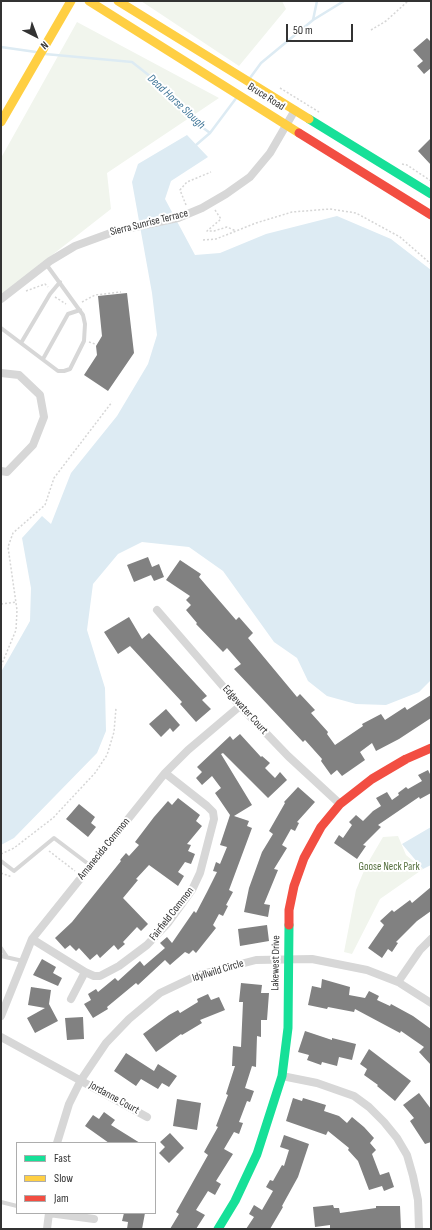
<!DOCTYPE html>
<html>
<head>
<meta charset="utf-8">
<style>
	body { margin:0 }
	#map { position:relative; width:432px; height:1230px; overflow:hidden; background:#fff; font-family:"Sofia Sans Condensed",sans-serif }
	canvas { display:block }
	.frame { position:absolute; inset:0; border:2px solid #333; pointer-events:none }
	.legend { position:absolute; left:16px; top:1142px; width:140px; height:72px; box-sizing:border-box; background:#fff; border:1px solid #adadad; margin:0; padding:5px 7px; list-style:none; font-size:12px; color:#333 }
	.legend li { display:flex; align-items:center; gap:8px; height:20px }
	.legend b { width:20px; border:1px solid #adadad }
	.north { position:absolute; left:16px; top:16px; width:40px; height:40px; -webkit-text-stroke:3px #fff; paint-order:stroke; rotate:138deg; font-size:11px; font-weight:700; line-height:16px; text-align:center; color:#333 }
	.north::after { content:''; display:block; margin:auto; width:14px; height:18px; background:#333; clip-path:polygon(50% 0,100% 100%,50% 72%,0 100%) }
	.scale { position:absolute; left:286px; top:24px; width:67px; height:18px; box-sizing:border-box; border:2px solid #333; border-top:0; padding-left:5px; font-size:12px; line-height:14px; white-space:nowrap; color:#333; -webkit-text-stroke:3px #fff; paint-order:stroke }
</style>
</head>
<body>
<div id="map">
<canvas width="432" height="1230"></canvas>
<div class="frame"></div>
<ul class="legend">
<li><b style="height:5px;background:#16e098"></b>Fast</li>
<li><b style="height:5px;background:#ffcf43"></b>Slow</li>
<li><b style="height:5px;background:#f24e42"></b>Jam</li>
</ul>
<div class="north">N</div>
<div class="scale">50 m</div>
</div>
<script>
const c = document.querySelector('canvas').getContext('2d');
c.lineJoin = 'round';
function paint(path, color) { c.fillStyle = color; c.fill(path, 'evenodd'); }
const poly = rows => new Path2D(rows.map(r => 'M' + r).join(''));
function stroke(path, color, width, dash) { c.strokeStyle = color; c.lineWidth = width; c.lineCap = dash ? 'butt' : 'round'; c.setLineDash(dash || []); c.stroke(path); }
function drawText(font, color, halo, rows, align = 'center') {
  c.font = font + ' "Sofia Sans Condensed",sans-serif'; c.lineWidth = 4; c.setLineDash([]); c.textBaseline = 'middle'; c.strokeStyle = halo; c.fillStyle = color; for (const [text, x, y, turn = 0] of rows) {
    c.save(); c.translate(x, y); c.rotate((+turn || 0) * Math.PI / 180); c.textAlign = isNaN(turn) ? turn : align; if (halo) c.strokeText(text, 0, 0); c.fillText(text, 0, 0); c.restore();
  }
}
const green = poly([
	[141,1,282,1,286,9,239,66],
	[77,22,219,98,107,173,111,209,1,295,1,158],
	[398,836,406,855,423,869,380,899,352,954,344,952,356,890,366,866,383,837]
]);
const water = poly([
	[187,135,208,157,171,181,165,199,195,255,220,253,266,234,337,216,391,239,431,270,431,680,419,692,386,705,356,704,327,696,308,681,297,658,274,642,223,571,189,547,142,542,118,554,93,584,87,630,105,688,106,731,97,753,14,838,1,845,1,672,30,621,31,588,22,538,42,516,51,524,71,473,117,416,148,364,157,335,152,293,132,182,138,164],
	[431,827,431,865,423,869,402,844]
]);
const stream = poly([
	[313,20,344,1],
	[1,47,36,52],
	[45,54,132,62,165,88,190,118,210,133],
	[250,78,261,63,313,20,317,1],
	[196,145,210,133,237,97]
]);
const building = poly([
	[427,38,431,42,431,68,424,74,417,66,423,61,413,50],
	[431,138,431,165,418,151],
	[127,293,134,353,108,391,84,375,97,355,96,346,102,336,98,296],
	[148,557,152,567,159,564,164,577,154,581,151,575,134,582,127,565],
	[180,560,201,574,199,577,217,598,236,620,239,617,253,633,248,638,297,697,300,694,315,710,311,713,328,732,327,734,335,745,363,726,362,724,381,714,385,720,405,707,407,710,431,695,431,718,399,739,376,751,372,743,360,752,365,760,342,776,337,770,331,775,321,761,322,759,305,740,303,742,234,669,241,664,227,648,223,652,196,624,197,623,186,610,191,605,186,600,190,596,166,580],
	[129,617,142,639,149,633,207,696,202,700,211,709,196,722,180,704,182,702,130,646,118,654,104,632],
	[166,709,180,725,173,732,170,728,161,737,149,724],
	[240,734,261,757,262,756,270,763,265,768,275,778,280,772,287,780,268,798,223,753,221,754,252,805,234,816,249,821,247,826,252,828,229,890,233,892,226,905,228,906,223,916,219,914,213,925,216,928,196,953,193,950,189,954,185,952,170,965,165,960,138,985,136,983,107,1007,108,1009,93,1018,84,1004,91,1000,88,994,96,989,98,992,115,978,118,981,140,961,144,966,165,948,160,943,167,937,172,943,194,911,196,913,207,892,217,872,213,871,216,862,220,864,227,847,220,845,230,815,215,793,221,788,212,776,202,785,196,778,202,772,197,767,230,736,233,740],
	[428,770,431,776,431,793,420,799,419,797,378,825,381,827,363,845,366,846,357,859,334,843,339,835,343,838,352,825,349,822,356,815,363,821,373,811,381,806,376,798,387,792,392,800,399,795,398,793,406,787,408,789,422,781,418,775],
	[298,787,315,802,297,822,299,823,295,831,291,829,282,845,287,848,274,869,278,870,264,904,270,905,268,917,244,912,249,888,262,852,273,834,269,831,285,803,284,802],
	[178,798,200,815,196,821,202,826,187,844,191,845,188,851,195,854,191,864,185,862,178,872,184,876,178,886,149,865,136,879,138,880,123,898,148,924,141,931,137,927,123,942,125,944,118,950,114,945,100,958,97,954,90,960,79,948,76,951,70,945,65,949,55,938,72,922,121,861,120,860,126,853,129,856,139,845,135,842,154,817,168,801,172,805],
	[79,804,95,817,91,823,96,827,88,837,66,819],
	[431,887,431,911,417,921,396,942,398,943,392,952,388,949,382,958,368,948,384,925,380,921,392,910,394,912,410,900,412,903],
	[267,925,269,941,240,946,238,929],
	[42,959,56,967,53,973,62,978,58,986,33,975],
	[322,979,350,987,349,995,365,998,369,991,379,996,377,1000,390,1006,391,1004,413,1016,431,1029,431,1065,419,1052,424,1047,401,1031,400,1033,355,1009,354,1012,328,1007,327,1009,308,1005,312,986,321,988],
	[241,983,262,985,261,993,269,993,267,1020,261,1020,261,1037,257,1036,256,1067,252,1066,245,1088,254,1091,250,1102,247,1101,239,1122,243,1123,239,1134,234,1132,224,1149,233,1154,216,1181,221,1184,215,1195,208,1191,196,1210,205,1215,196,1229,170,1229,179,1214,176,1212,208,1155,204,1152,218,1127,216,1126,228,1095,226,1094,235,1066,232,1066,233,1046,241,1047,243,1002,239,1002],
	[31,987,51,990,49,1004,58,1021,35,1033,27,1018,45,1008,28,1005],
	[208,994,211,1000,219,997,225,1010,200,1020,202,1023,182,1035,181,1034,156,1052,143,1034,169,1015,178,1010,180,1013,198,1002,197,999],
	[83,1017,84,1039,67,1040,65,1018],
	[305,1031,332,1040,332,1038,356,1044,352,1060,339,1057,337,1066,322,1062,321,1065,307,1060,309,1055,298,1052],
	[369,1049,411,1081,395,1101,377,1086,378,1085,364,1075,367,1069,360,1064],
	[126,1053,154,1071,158,1064,177,1076,169,1087,162,1083,158,1089,141,1079,136,1086,114,1071],
	[419,1093,431,1109,431,1142,425,1144,410,1121,414,1118,403,1105],
	[293,1098,302,1101,303,1098,326,1105,324,1111,339,1116,347,1123,352,1117,364,1127,374,1138,370,1143,376,1150,372,1154,380,1175,389,1172,394,1187,384,1191,382,1186,369,1190,358,1161,348,1150,349,1148,328,1131,326,1135,286,1121],
	[177,1099,201,1103,197,1130,173,1126],
	[104,1112,115,1120,111,1125,140,1143,109,1143,85,1126,93,1115,99,1119],
	[170,1133,184,1148,169,1163,159,1153,165,1147,160,1142],
	[284,1135,309,1144,298,1177,282,1206,283,1207,270,1229,246,1229,254,1217,249,1214,254,1205,262,1210,273,1191,266,1187,270,1180,273,1181,282,1165,284,1166,289,1150,280,1147],
	[333,1205,334,1208,339,1208,340,1213,376,1208,376,1206,400,1206,401,1229,330,1229,330,1225,315,1227,313,1207],
	[124,1213,145,1213,142,1229,127,1229,128,1222,122,1221]
]);
const path = poly([
	[371,30,386,21,408,1],
	[280,88,319,112],
	[402,164,407,165,431,181],
	[186,205,180,190,187,182,211,172],
	[215,210,221,219,207,231,214,231,227,227,236,231],
	[203,240,216,239,256,223,292,212,330,209,356,213,400,237,431,264],
	[26,291,45,284,48,287],
	[55,297,66,304],
	[82,302,95,295,121,292],
	[89,342,95,344],
	[1,604,16,602],
	[1,666,16,630,17,610,8,547,13,533,45,505,54,478,112,402],
	[49,851,75,871],
	[1,854,14,848,53,818,95,773,107,755,114,732,116,708],
	[1,873,12,877]
]);
const lane = poly([
	[1,328,58,371,64,371,70,369,84,341,85,324,83,315,46,264],
	[21,343,50,294,60,282],
	[43,359,68,314,80,310],
	[1,861,14,871,54,838,91,866],
	[1,948,7,957],
	[1,956,23,961],
	[1,1202,17,1206]
]);
const street = poly([
	[1,299,50,261,75,246,116,231,178,218,202,208,226,194,250,177,270,153,295,110],
	[1,373,19,375,40,395,44,417,33,445,7,472,1,471],
	[157,610,240,706,288,756,340,804],
	[32,939,85,972,94,976,100,976,119,966,147,945,168,923,192,890,200,873,214,819,213,812,207,806,165,773],
	[398,982,420,950,431,939],
	[71,999,85,972],
	[1,1016,32,939,165,773,188,750,240,706],
	[1,1037,147,1117],
	[282,1076,317,1083,354,1096,369,1107,384,1122,397,1138,407,1155,413,1176,418,1200,419,1229],
	[57,1143,69,1104,81,1080,106,1043,129,1019,160,993,198,975,256,960,312,959,367,970,398,982,431,1003],
	[49,1213,94,1219],
	[47,1229,49,1213]
]);
const fast = poly([
	[309,119,431,194],
	[218,1229,235,1201,257,1154,282,1076,288,1028,289,925]
]);
const slow = poly([
	[89,1,299,133],
	[118,1,309,119],
	[1,122,71,1]
]);
const jam = poly([
	[299,133,431,215],
	[289,925,289,910,294,886,304,858,321,827,340,804,372,779,406,759,431,748]
]);
const streetNames = [
	["Bruce Road",266,97,32],
	["Sierra Sunrise Terrace",149,223,-14],
	["Edgewater Court",245,710,48],
	["Amanecida Common",104,849,-51],
	["Fairfield Common",172,914,-52],
	["Lakewest Drive",276,963,-89],
	["Idyllwild Circle",218,971,-17],
	["Jordanne Court",114,1098,29]
];
const parkNames = [
	["Goose Neck Park",389,867]
];
const waterNames = [
	["Dead Horse Slough",176,102,43]
];
paint(green, '#f1f5ed');
paint(water, '#ddebf3');
stroke(stream, '#ddebf3', 2.5);
paint(building, '#818181');
stroke(path, '#d6d6d6', 1.5, [2, 2]);
stroke(lane, '#d7d7d7', 4);
stroke(street, '#d7d7d7', 8);
stroke(fast, '#16e098', 9);
stroke(slow, '#ffcf43', 9);
stroke(jam, '#f24e42', 9);
drawText('11px', '#333', '#fff', streetNames);
drawText('11px', '#56703f', '#fff', parkNames);
drawText('italic 12px', '#3f7597', '#fff', waterNames);
</script>
</body>
</html>
